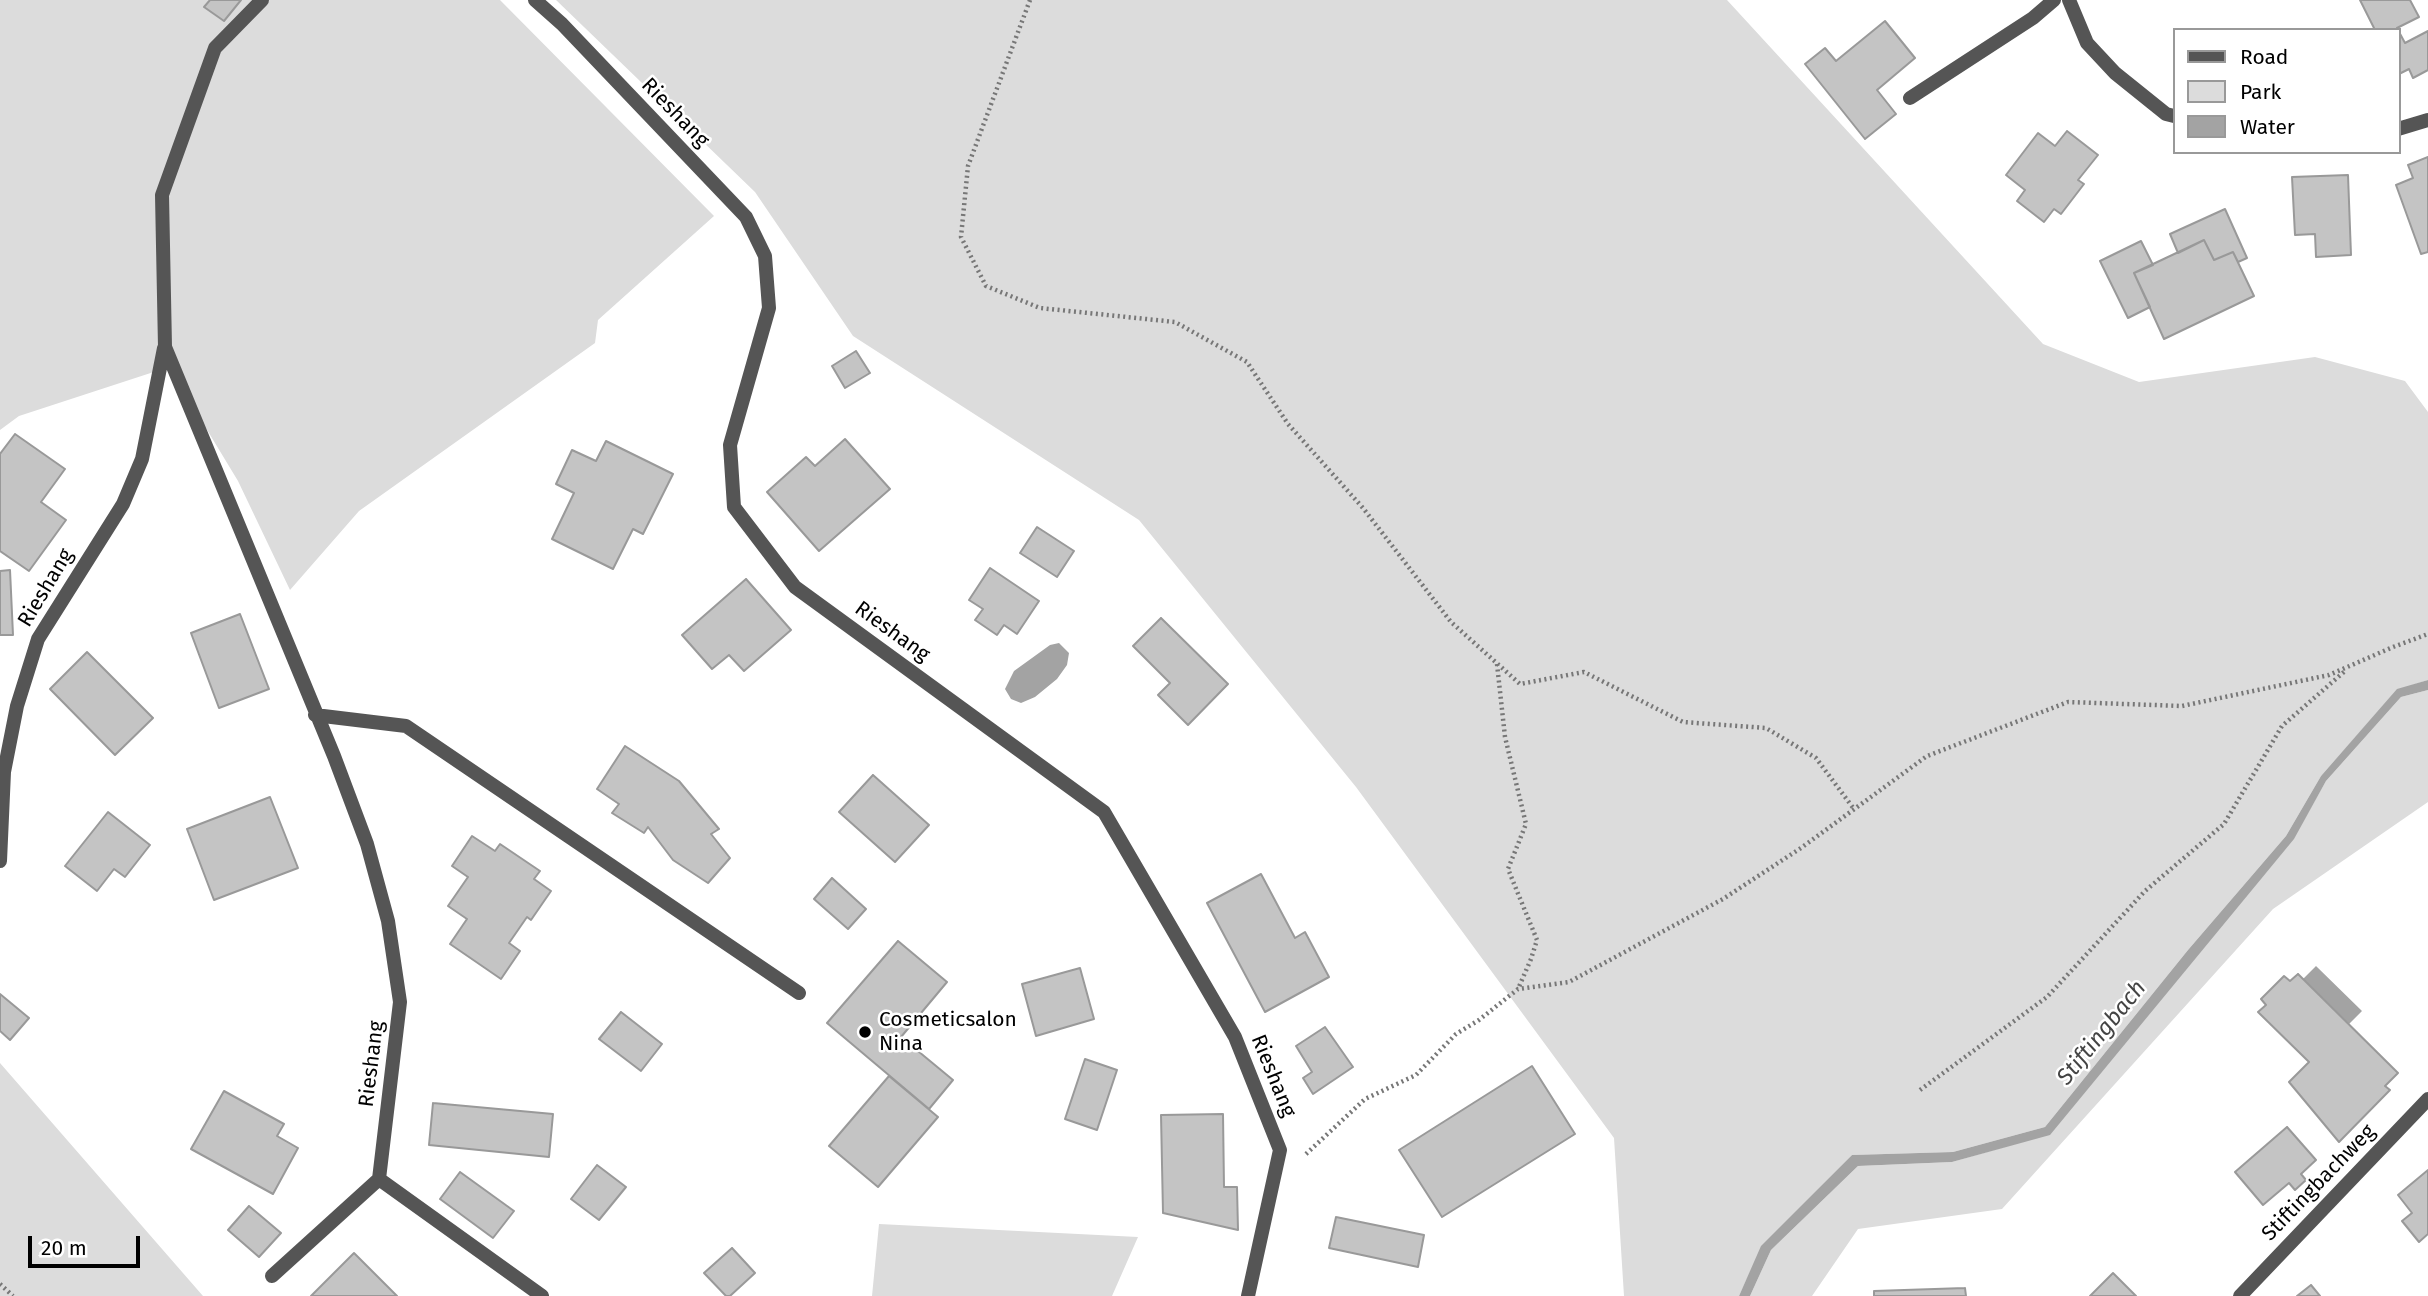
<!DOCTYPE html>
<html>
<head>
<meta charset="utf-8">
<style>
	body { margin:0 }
	#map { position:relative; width:2428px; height:1296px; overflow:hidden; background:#fff; font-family:"Fira Sans",sans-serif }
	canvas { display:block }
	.legend { position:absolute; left:2173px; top:28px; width:228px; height:126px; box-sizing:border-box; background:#fff; border:2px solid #999; margin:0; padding:9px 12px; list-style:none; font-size:21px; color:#000 }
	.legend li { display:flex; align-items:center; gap:14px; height:35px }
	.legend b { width:35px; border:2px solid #999 }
	.scale { position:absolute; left:28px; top:1236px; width:112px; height:32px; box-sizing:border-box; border:4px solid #000; border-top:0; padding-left:9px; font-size:21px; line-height:24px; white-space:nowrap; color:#000; -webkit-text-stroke:5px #fff; paint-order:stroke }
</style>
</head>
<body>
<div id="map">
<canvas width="2428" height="1296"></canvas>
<ul class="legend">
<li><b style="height:9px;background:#555"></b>Road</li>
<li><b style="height:19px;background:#dcdcdc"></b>Park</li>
<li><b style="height:19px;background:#a3a3a3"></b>Water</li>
</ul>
<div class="scale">20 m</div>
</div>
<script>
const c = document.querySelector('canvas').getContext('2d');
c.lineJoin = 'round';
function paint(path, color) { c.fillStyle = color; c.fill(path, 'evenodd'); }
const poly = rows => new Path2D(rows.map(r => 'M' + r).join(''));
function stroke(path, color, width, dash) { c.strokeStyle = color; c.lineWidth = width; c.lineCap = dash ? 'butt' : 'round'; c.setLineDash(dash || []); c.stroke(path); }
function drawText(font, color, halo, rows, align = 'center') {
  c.font = font + ' "Fira Sans",sans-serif'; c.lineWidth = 5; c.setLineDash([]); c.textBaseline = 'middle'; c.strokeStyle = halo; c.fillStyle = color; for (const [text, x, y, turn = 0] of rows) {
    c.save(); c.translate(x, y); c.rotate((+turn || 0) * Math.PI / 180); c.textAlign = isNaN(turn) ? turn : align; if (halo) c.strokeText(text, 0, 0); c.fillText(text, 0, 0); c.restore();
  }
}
const green = poly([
	[0,0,500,0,714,216,598,320,595,343,359,511,290,590,238,481,169,367,19,416,0,430],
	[556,0,1727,0,2043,344,2139,382,2315,357,2405,381,2428,412,2428,680,2397,690,2321,776,2286,836,2188,950,2045,1127,1953,1152,1852,1155,1762,1246,1739,1296,1624,1296,1614,1138,1356,787,1139,520,853,336,755,192],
	[2428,690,2428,802,2273,909,2002,1209,1858,1229,1812,1296,1750,1296,1771,1250,1858,1166,1952,1162,2050,1134,2293,839,2326,781,2401,697],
	[0,1063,203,1296,0,1296],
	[879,1224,1138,1237,1112,1296,872,1296]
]);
const water = poly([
	[1059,643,1069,653,1067,665,1057,679,1035,697,1021,703,1011,699,1005,689,1014,671,1050,645],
	[2428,680,2428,690,2401,697,2326,781,2294,839,2050,1135,1952,1162,1858,1166,1771,1250,1750,1296,1739,1296,1761,1246,1852,1155,1953,1152,2045,1127,2188,950,2286,836,2321,776,2397,689],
	[2316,966,2362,1011,2349,1024,2303,979]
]);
const building = poly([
	[210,0,241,0,224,21,204,7,210,0],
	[2360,0,2410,0,2419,17,2397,28,2398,30,2375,30,2360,0],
	[1885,21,1915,58,1877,90,1896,114,1865,139,1805,64,1825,48,1836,61,1885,21],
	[2398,30,2405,43,2428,31,2428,70,2413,78,2409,69,2399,74,2398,30],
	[2067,131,2098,155,2078,180,2084,184,2061,214,2054,209,2044,222,2017,201,2025,190,2006,175,2038,133,2055,146,2067,131],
	[2428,157,2428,252,2421,254,2396,185,2413,178,2408,165,2428,157],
	[2348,175,2351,255,2316,257,2315,234,2295,235,2292,177,2348,175],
	[2225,209,2247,258,2238,262,2233,252,2214,260,2204,240,2178,253,2170,234,2225,209],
	[2204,240,2214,260,2233,252,2254,296,2164,339,2134,273,2204,240],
	[2141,241,2153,265,2134,273,2150,307,2128,318,2100,261,2141,241],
	[856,351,870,373,845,388,832,366,856,351],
	[15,434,65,469,41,502,66,520,29,571,0,551,0,454,15,434],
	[845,439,890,489,819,551,767,492,806,457,815,466,845,439],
	[606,441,673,474,643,534,633,529,613,569,552,539,574,493,556,484,572,450,596,461,606,441],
	[1037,527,1074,551,1057,577,1020,553,1037,527],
	[990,568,1039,601,1017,634,1004,625,997,635,975,620,983,609,969,600,990,568],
	[10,570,13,635,0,635,0,571,10,570],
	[746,579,791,630,744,671,729,655,712,669,682,635,746,579],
	[240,614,269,689,219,708,191,633,240,614],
	[1161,618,1228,684,1188,725,1158,695,1170,683,1133,646,1161,618],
	[87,652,153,718,115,755,50,689,87,652],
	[625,746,679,781,719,829,711,834,730,858,708,883,673,860,648,827,644,833,612,813,619,804,597,789,625,746],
	[873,775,929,825,895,862,839,812,873,775],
	[270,797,298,868,214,900,187,829,270,797],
	[108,812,150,845,125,877,114,869,97,891,65,866,108,812],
	[472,836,495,851,500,844,540,871,534,879,551,891,531,920,527,917,509,943,520,951,501,979,450,944,467,919,448,906,468,877,452,866,472,836],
	[1261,874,1295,938,1305,932,1329,977,1265,1012,1207,903,1261,874],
	[832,878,866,909,848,929,814,899,832,878],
	[898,941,947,982,901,1037,953,1080,929,1109,827,1023,898,941],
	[1080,968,1094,1019,1036,1036,1022,984,1080,968],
	[2298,974,2398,1073,2385,1086,2390,1090,2339,1142,2289,1082,2309,1062,2258,1012,2266,1005,2261,999,2284,976,2290,981,2298,974],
	[0,994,29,1018,10,1040,0,1031,0,994],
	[621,1012,662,1044,641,1071,599,1039,621,1012],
	[1325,1027,1353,1067,1313,1094,1303,1078,1312,1072,1296,1046,1325,1027],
	[1085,1059,1117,1070,1097,1130,1065,1119,1085,1059],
	[1532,1066,1575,1134,1442,1217,1399,1150,1532,1066],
	[889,1076,938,1117,878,1187,829,1146,889,1076],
	[224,1091,284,1124,277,1136,298,1148,273,1194,191,1149,224,1091],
	[433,1103,553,1114,549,1157,429,1145,433,1103],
	[1223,1114,1224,1187,1237,1187,1238,1230,1163,1213,1161,1115,1223,1114],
	[2287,1127,2316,1160,2301,1174,2306,1180,2295,1190,2289,1183,2263,1205,2235,1172,2287,1127],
	[597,1165,626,1187,599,1220,571,1199,597,1165],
	[2428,1170,2428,1234,2419,1242,2402,1221,2412,1213,2398,1195,2428,1170],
	[460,1172,514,1211,493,1238,440,1199,460,1172],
	[249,1206,281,1233,259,1257,228,1230,249,1206],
	[1336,1217,1424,1235,1418,1267,1329,1248,1336,1217],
	[732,1248,755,1273,730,1296,726,1296,704,1273,732,1248],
	[354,1253,397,1296,311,1296,354,1253],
	[2113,1273,2136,1296,2090,1296,2113,1273],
	[2311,1285,2320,1296,2297,1296,2311,1285],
	[1965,1288,1966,1296,1874,1296,1874,1291,1965,1288]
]);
const path = poly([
	[1030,0,968,166,961,237,986,286,1040,308,1175,322,1247,362,1288,424,1363,508,1451,622,1520,684,1584,672,1683,722,1766,728,1816,758,1854,809],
	[1497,664,1505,737,1526,824,1508,869,1537,940,1531,959,1518,989],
	[1920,1090,2047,997,2145,891,2224,824,2282,726,2345,671],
	[1306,1154,1365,1099,1416,1075,1456,1034,1479,1020,1518,989,1569,982,1723,899,1801,848,1927,756,2068,702,2182,706,2329,675,2393,647,2428,634],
	[0,1284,13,1296]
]);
const lane = poly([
	[1910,98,2033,18,2054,0]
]);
const street = poly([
	[262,0,215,48,162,195,165,347,334,756,367,844,388,921,400,1002,379,1179,272,1276],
	[535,0,562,24,746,217,765,256,769,308,730,445,734,507,795,587,1104,812,1235,1037,1280,1150,1248,1296],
	[2069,0,2087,43,2115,73,2166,114,2174,116],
	[2398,129,2428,120],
	[315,715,406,726,799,993],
	[0,861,4,772,17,706,38,639,123,504,142,459,164,348],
	[379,1179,542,1296],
	[2240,1296,2428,1099]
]);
const markers = [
	[865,1032,7,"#000"]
];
const streetNames = [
	["Rieshang",675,113,46],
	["Rieshang",46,588,-59],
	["Rieshang",892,632,36],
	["Rieshang",372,1064,-83],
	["Rieshang",1273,1076,68],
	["Stiftingbachweg",2319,1183,-46]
];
const poiNames = [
	["Cosmeticsalon",879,1020],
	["Nina",879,1044]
];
const waterNames = [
	["Stiftingbach",2102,1033,-51]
];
paint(green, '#dcdcdc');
paint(water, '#a3a3a3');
paint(building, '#c4c4c4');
stroke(building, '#999', 2);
stroke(path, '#777', 4.5, [2, 3.5]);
stroke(lane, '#555', 14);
stroke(street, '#555', 14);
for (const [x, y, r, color] of markers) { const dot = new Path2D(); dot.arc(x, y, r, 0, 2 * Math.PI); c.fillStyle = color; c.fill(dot); stroke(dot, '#fff', 2.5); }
drawText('21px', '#000', '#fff', streetNames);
drawText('21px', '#000', '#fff', poiNames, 'left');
drawText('italic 23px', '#444', '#fff', waterNames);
</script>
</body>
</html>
